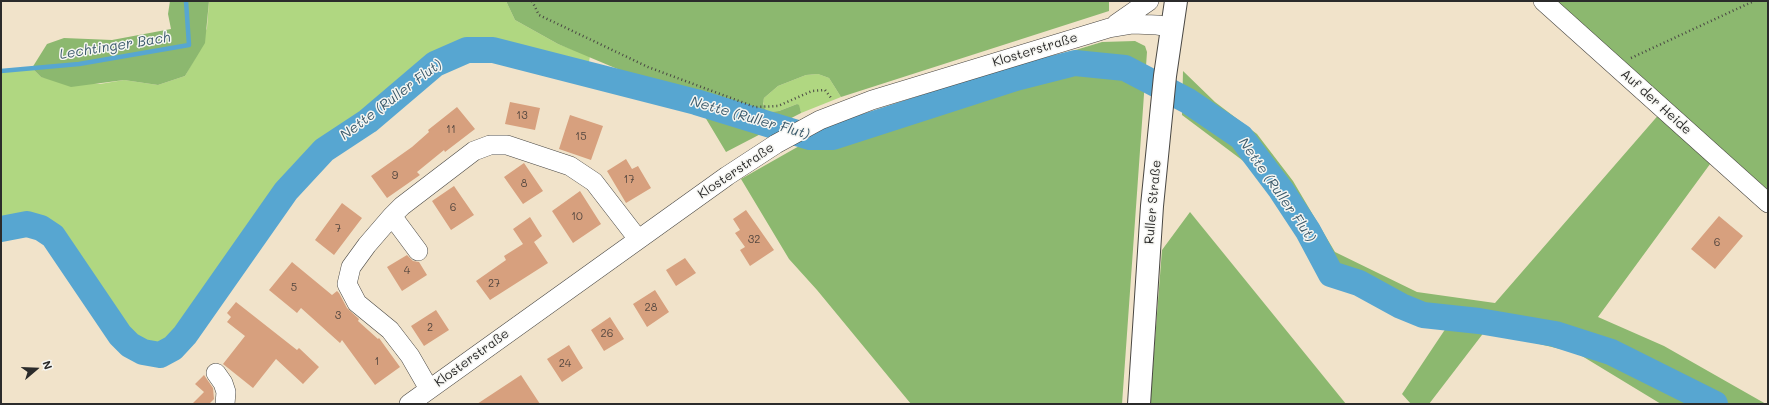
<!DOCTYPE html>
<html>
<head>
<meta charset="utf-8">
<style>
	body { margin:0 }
	#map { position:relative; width:1769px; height:405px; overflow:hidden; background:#f1e3ca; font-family:Mali,sans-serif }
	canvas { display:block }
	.frame { position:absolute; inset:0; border:2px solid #2b2b2b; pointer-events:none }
	.north { position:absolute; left:16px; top:349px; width:40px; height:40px; -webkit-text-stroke:3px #f6f6f2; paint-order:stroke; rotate:71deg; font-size:11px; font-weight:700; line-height:16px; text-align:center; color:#2b2b2b }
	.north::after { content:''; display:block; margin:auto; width:14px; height:18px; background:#2b2b2b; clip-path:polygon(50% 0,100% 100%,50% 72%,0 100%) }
</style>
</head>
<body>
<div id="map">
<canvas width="1769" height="405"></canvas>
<div class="frame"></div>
<div class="north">N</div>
</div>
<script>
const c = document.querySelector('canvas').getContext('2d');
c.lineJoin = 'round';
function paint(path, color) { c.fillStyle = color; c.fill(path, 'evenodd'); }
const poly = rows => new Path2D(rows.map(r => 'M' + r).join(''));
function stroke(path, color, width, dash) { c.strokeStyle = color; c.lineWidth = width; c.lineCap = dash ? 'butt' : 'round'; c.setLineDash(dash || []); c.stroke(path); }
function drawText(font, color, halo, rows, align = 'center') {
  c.font = font + ' Mali,sans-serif'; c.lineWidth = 3; c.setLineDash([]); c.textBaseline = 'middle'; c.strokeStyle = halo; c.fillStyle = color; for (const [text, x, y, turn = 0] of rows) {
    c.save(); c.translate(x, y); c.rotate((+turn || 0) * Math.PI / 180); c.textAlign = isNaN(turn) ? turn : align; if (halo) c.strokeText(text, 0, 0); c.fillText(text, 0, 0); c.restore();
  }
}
const green = poly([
	[209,1,506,1,515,20,558,44,590,56,587,74,493,50,467,50,435,64,368,121,311,149,291,167,234,265,185,335,173,348,160,355,143,352,130,345,120,335,53,236,41,228,27,224,1,229,1,71,32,68,41,77,100,84,124,80,158,85,185,76,194,60,207,28],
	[818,74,829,78,841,97,801,113,801,111,797,104,779,111,769,112,765,109,763,102,764,98,778,86,806,75]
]);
const forest = poly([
	[170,1,209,1,205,43,185,76,158,85,124,80,71,87,41,77,32,68,47,44,64,38,112,40,171,29,168,14],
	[506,1,1109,1,1109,11,841,97,829,78,818,74,806,75,778,86,764,98,763,103,765,109,769,112,779,111,797,104,799,105,801,112,801,113,726,152,696,102,558,44,515,20],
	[1555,1,1768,1,1768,190],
	[1135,41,1145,46,1147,52,1122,404,911,404,817,290,789,259,741,179,845,120,1102,42],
	[1183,71,1215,102,1257,134,1293,181,1335,252,1417,292,1495,303,1661,112,1713,160,1598,317,1664,346,1766,404,1661,404,1577,353,1485,331,1429,404,1411,404,1402,394,1452,319,1423,315,1401,306,1359,283,1331,274,1287,214,1266,178,1182,115],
	[1190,212,1346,404,1150,404,1162,250]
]);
const stream = poly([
	[1,71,79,64,189,45,186,1]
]);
const river = poly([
	[1,229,27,224,41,228,53,236,120,335,130,345,143,352,160,355,173,348,185,335,286,191,324,150,368,121,435,64,467,50,493,50,696,102,810,137,833,137,1016,78,1075,63,1125,68,1188,101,1241,137,1281,190,1308,231,1331,274,1359,283,1401,306,1423,315,1479,321,1555,334,1611,352,1715,404]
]);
const building = poly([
	[510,102,540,108,535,130,505,124],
	[457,107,475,129,445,152,444,150,417,172,420,175,387,198,371,176,412,147,429,132,428,130],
	[570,115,603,126,591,160,559,149],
	[626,159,632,169,638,166,651,188,626,203,607,171],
	[524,163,543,191,523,204,504,177],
	[454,186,474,215,451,230,432,201],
	[580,191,601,224,573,243,552,211],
	[342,203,362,218,334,255,315,240],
	[746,210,774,250,750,266,740,250,745,247,735,233,740,230,733,219],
	[1719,216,1743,236,1715,269,1691,249],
	[530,217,542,236,534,242,548,263,490,300,476,281,506,260,504,256,523,244,513,229],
	[407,255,413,261,419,262,427,275,402,291,387,267],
	[685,258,696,273,676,286,666,270],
	[292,262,332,295,337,291,339,293,347,308,359,319,358,321,378,339,379,338,400,367,375,385,342,340,340,343,301,308,297,313,269,290],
	[655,290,669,312,647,327,633,304],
	[236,302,297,350,299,348,319,367,303,384,276,359,253,388,223,364,245,336,227,322,231,317,227,313],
	[436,310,449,330,424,346,411,326],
	[610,317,624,339,604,351,591,330],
	[569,345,583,368,562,382,547,359],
	[204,375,213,388,214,399,209,404,192,404,204,392,195,384],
	[521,375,540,404,477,404]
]);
const path = poly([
	[532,1,539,15,648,67,755,107,778,106,812,91,825,90,832,99],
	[1631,58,1754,1]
]);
const minor = poly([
	[1543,1,1768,203],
	[1116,24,1149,1],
	[392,216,418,251],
	[216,373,223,383,226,392,225,404],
	[429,389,410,356,390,330,357,303,347,284,351,267,367,245,392,216,402,206,474,151,490,145,507,145,570,166,594,182,638,239],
	[409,404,727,176,776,144,820,120,872,100,1109,28,1133,24,1157,25,1171,27]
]);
const major = poly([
	[1139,404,1152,206,1165,76,1176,1]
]);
const numberNames = [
	["13",522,116],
	["11",451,130],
	["15",581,137],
	["9",395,176],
	["17",629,180],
	["8",524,184],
	["6",453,208],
	["10",577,217],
	["7",338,229],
	["32",754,240],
	["6",1717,243],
	["4",407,271],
	["27",494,284],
	["5",294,288],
	["28",651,308],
	["3",338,316],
	["2",430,328],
	["26",607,334],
	["1",377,362],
	["24",565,364]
];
const streetNames = [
	["Klosterstraße",1035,50,-17],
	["Auf der Heide",1656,102,42],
	["Klosterstraße",736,171,-34],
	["Ruller Straße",1153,202,-85],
	["Klosterstraße",472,358,-36]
];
const waterNames = [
	["Lechtinger Bach",115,46,-9],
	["Nette (Ruller Flut)",391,100,-37],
	["Nette (Ruller Flut)",750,118,16],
	["Nette (Ruller Flut)",1277,190,55]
];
paint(green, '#b0d781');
paint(forest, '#8cb86f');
stroke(stream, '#57a6d1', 4.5);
stroke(river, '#57a6d1', 26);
paint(building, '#d7a07e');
stroke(minor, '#494743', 20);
stroke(major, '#494743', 24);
stroke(path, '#494743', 2.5, [1, 3]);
stroke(minor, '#fff', 19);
stroke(major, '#fff', 22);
drawText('11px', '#564840', null, numberNames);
drawText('13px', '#2b2b2b', '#f6f6f2', streetNames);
drawText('italic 14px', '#3d5c6d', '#f6f6f2', waterNames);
</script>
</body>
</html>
